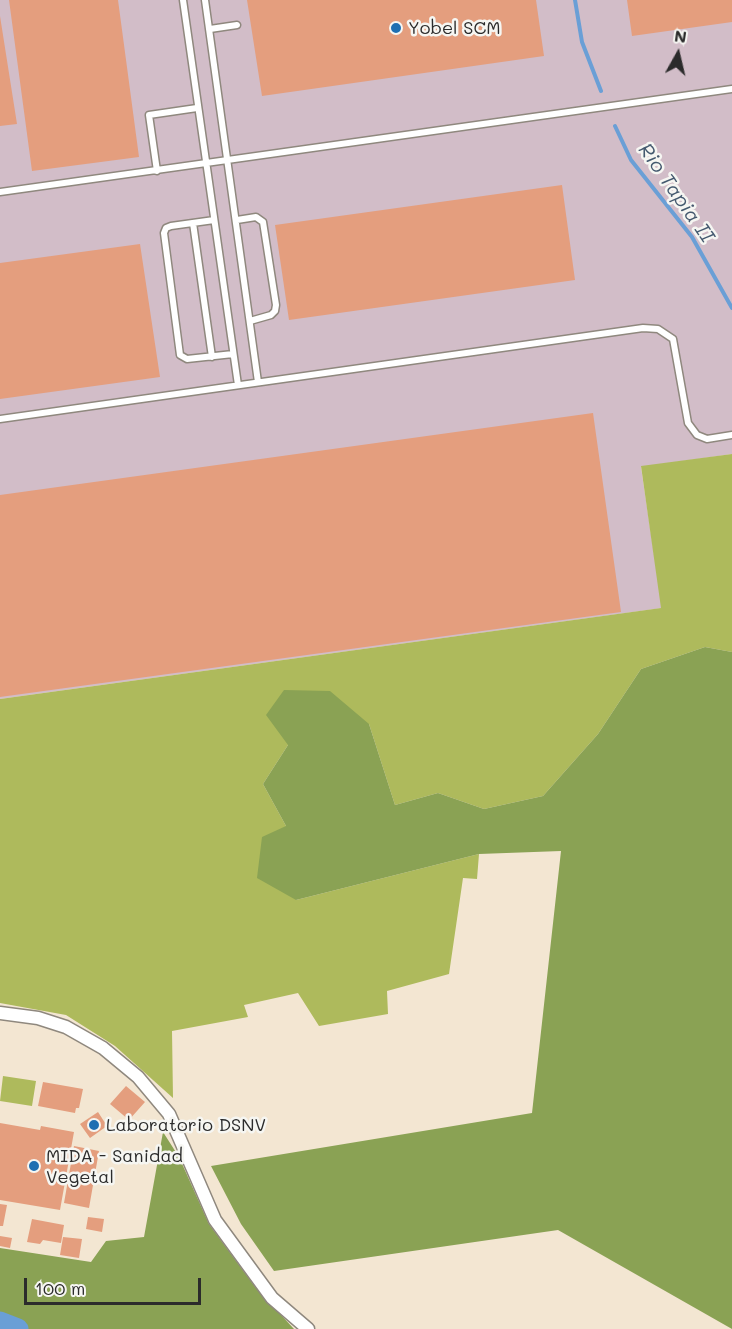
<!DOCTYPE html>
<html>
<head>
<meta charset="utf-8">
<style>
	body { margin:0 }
	#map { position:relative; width:732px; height:1329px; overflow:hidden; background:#f3e6d2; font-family:Mali,sans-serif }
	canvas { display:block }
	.north { position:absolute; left:648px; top:24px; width:60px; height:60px; -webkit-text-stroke:4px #f6f6f2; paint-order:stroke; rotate:8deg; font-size:16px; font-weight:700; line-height:24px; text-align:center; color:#2b2b2b }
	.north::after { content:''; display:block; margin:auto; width:21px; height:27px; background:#2b2b2b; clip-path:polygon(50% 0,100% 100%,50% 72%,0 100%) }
	.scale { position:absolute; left:24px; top:1278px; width:177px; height:27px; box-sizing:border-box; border:3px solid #2b2b2b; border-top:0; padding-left:8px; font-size:18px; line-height:21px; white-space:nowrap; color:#2b2b2b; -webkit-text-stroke:4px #f6f6f2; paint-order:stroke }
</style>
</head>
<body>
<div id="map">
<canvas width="732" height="1329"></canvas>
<div class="north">N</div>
<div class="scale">100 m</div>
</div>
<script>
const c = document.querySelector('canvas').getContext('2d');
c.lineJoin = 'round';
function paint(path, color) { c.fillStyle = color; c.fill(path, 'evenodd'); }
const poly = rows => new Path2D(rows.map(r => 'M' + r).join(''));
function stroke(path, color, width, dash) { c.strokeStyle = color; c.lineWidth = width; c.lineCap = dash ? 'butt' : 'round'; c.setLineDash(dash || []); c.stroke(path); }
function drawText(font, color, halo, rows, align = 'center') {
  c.font = font + ' Mali,sans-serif'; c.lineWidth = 5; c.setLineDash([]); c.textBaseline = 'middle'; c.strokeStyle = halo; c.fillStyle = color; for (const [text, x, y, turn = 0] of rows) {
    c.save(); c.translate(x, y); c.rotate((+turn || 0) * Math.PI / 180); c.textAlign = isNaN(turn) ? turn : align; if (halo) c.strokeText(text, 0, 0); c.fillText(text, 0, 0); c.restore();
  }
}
const industrial = poly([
	[0,0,732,0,732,454,641,467,662,608,0,699]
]);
const green = poly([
	[732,454,732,652,705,647,641,669,598,734,543,796,484,809,438,793,395,805,369,724,288,745,263,784,286,826,296,900,479,854,477,879,463,878,449,974,387,991,388,1014,319,1026,298,993,244,1005,248,1017,172,1031,173,1098,115,1046,66,1015,0,1003,0,699,661,608,641,466],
	[3,1076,36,1081,32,1106,0,1101]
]);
const forest = poly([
	[705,647,732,652,732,1329,558,1230,274,1271,241,1224,211,1166,532,1113,561,851,479,854,296,900,257,878,262,837,286,826,263,784,288,745,266,715,284,690,330,691,369,724,395,805,438,793,484,809,543,796,598,734,641,669],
	[163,1132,179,1157,209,1224,256,1288,294,1329,0,1329,0,1248,91,1262,106,1241,144,1237]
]);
const stream = poly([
	[575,0,582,42,601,91],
	[615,126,631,160,692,237,732,308]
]);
const river = poly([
	[0,1322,18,1329]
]);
const building = poly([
	[9,0,118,0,139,157,32,171],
	[247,0,536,0,544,56,262,96],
	[627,0,732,0,732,22,632,36],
	[0,16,17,124,0,126],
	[562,185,575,280,289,320,275,225],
	[140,244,160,377,0,399,0,263],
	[593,413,621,612,0,697,0,495],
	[43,1082,83,1089,79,1108,76,1108,75,1113,38,1106],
	[126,1086,145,1102,129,1120,110,1104],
	[98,1112,107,1126,90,1138,80,1124],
	[0,1123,40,1130,41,1126,74,1132,60,1210,0,1200],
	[74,1146,99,1151,89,1208,64,1203],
	[0,1204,7,1205,3,1226,0,1226],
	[88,1217,104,1219,102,1232,86,1229],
	[32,1219,64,1225,61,1243,43,1240,40,1244,27,1242],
	[0,1236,12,1238,10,1248,0,1246],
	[63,1237,82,1239,79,1258,60,1255]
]);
const service = poly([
	[183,0,238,385],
	[205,0,258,382],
	[210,29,237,25],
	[157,171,149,115,197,108],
	[0,192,732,89],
	[214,220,171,226,166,228,164,233,180,355,187,359,233,354],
	[237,220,256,217,263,222,276,305,275,311,271,315,250,321],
	[193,223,212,357],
	[0,419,643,328,658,329,673,339,688,423,697,435,707,439,732,435]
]);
const minor = poly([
	[0,1013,38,1018,66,1027,103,1048,138,1077,169,1114,215,1220,272,1298,308,1329]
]);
const markers = [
	[396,28,6,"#1f6fb2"],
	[94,1125,6,"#1f6fb2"],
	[34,1166,6,"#1f6fb2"]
];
const poiNames = [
	["Yobel SCM",408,28],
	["Laboratorio DSNV",106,1125],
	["MIDA - Sanidad",46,1156],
	["Vegetal",46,1177]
];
const waterNames = [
	["Rio Tapia II",676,193,55]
];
paint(industrial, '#d2bdc8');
paint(green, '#aeba5c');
paint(forest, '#8aa254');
stroke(stream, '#6a9fd6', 4);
stroke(river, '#6a9fd6', 21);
paint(building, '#e49e7e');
stroke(service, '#8f887e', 9);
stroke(minor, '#8f887e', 15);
stroke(service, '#fff', 6);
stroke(minor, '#fff', 12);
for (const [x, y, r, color] of markers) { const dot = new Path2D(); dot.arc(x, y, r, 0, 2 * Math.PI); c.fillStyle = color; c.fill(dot); stroke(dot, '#f6f6f2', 2); }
drawText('18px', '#2b2b2b', '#f6f6f2', poiNames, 'left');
drawText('italic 20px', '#44596f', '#f6f6f2', waterNames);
</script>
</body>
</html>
